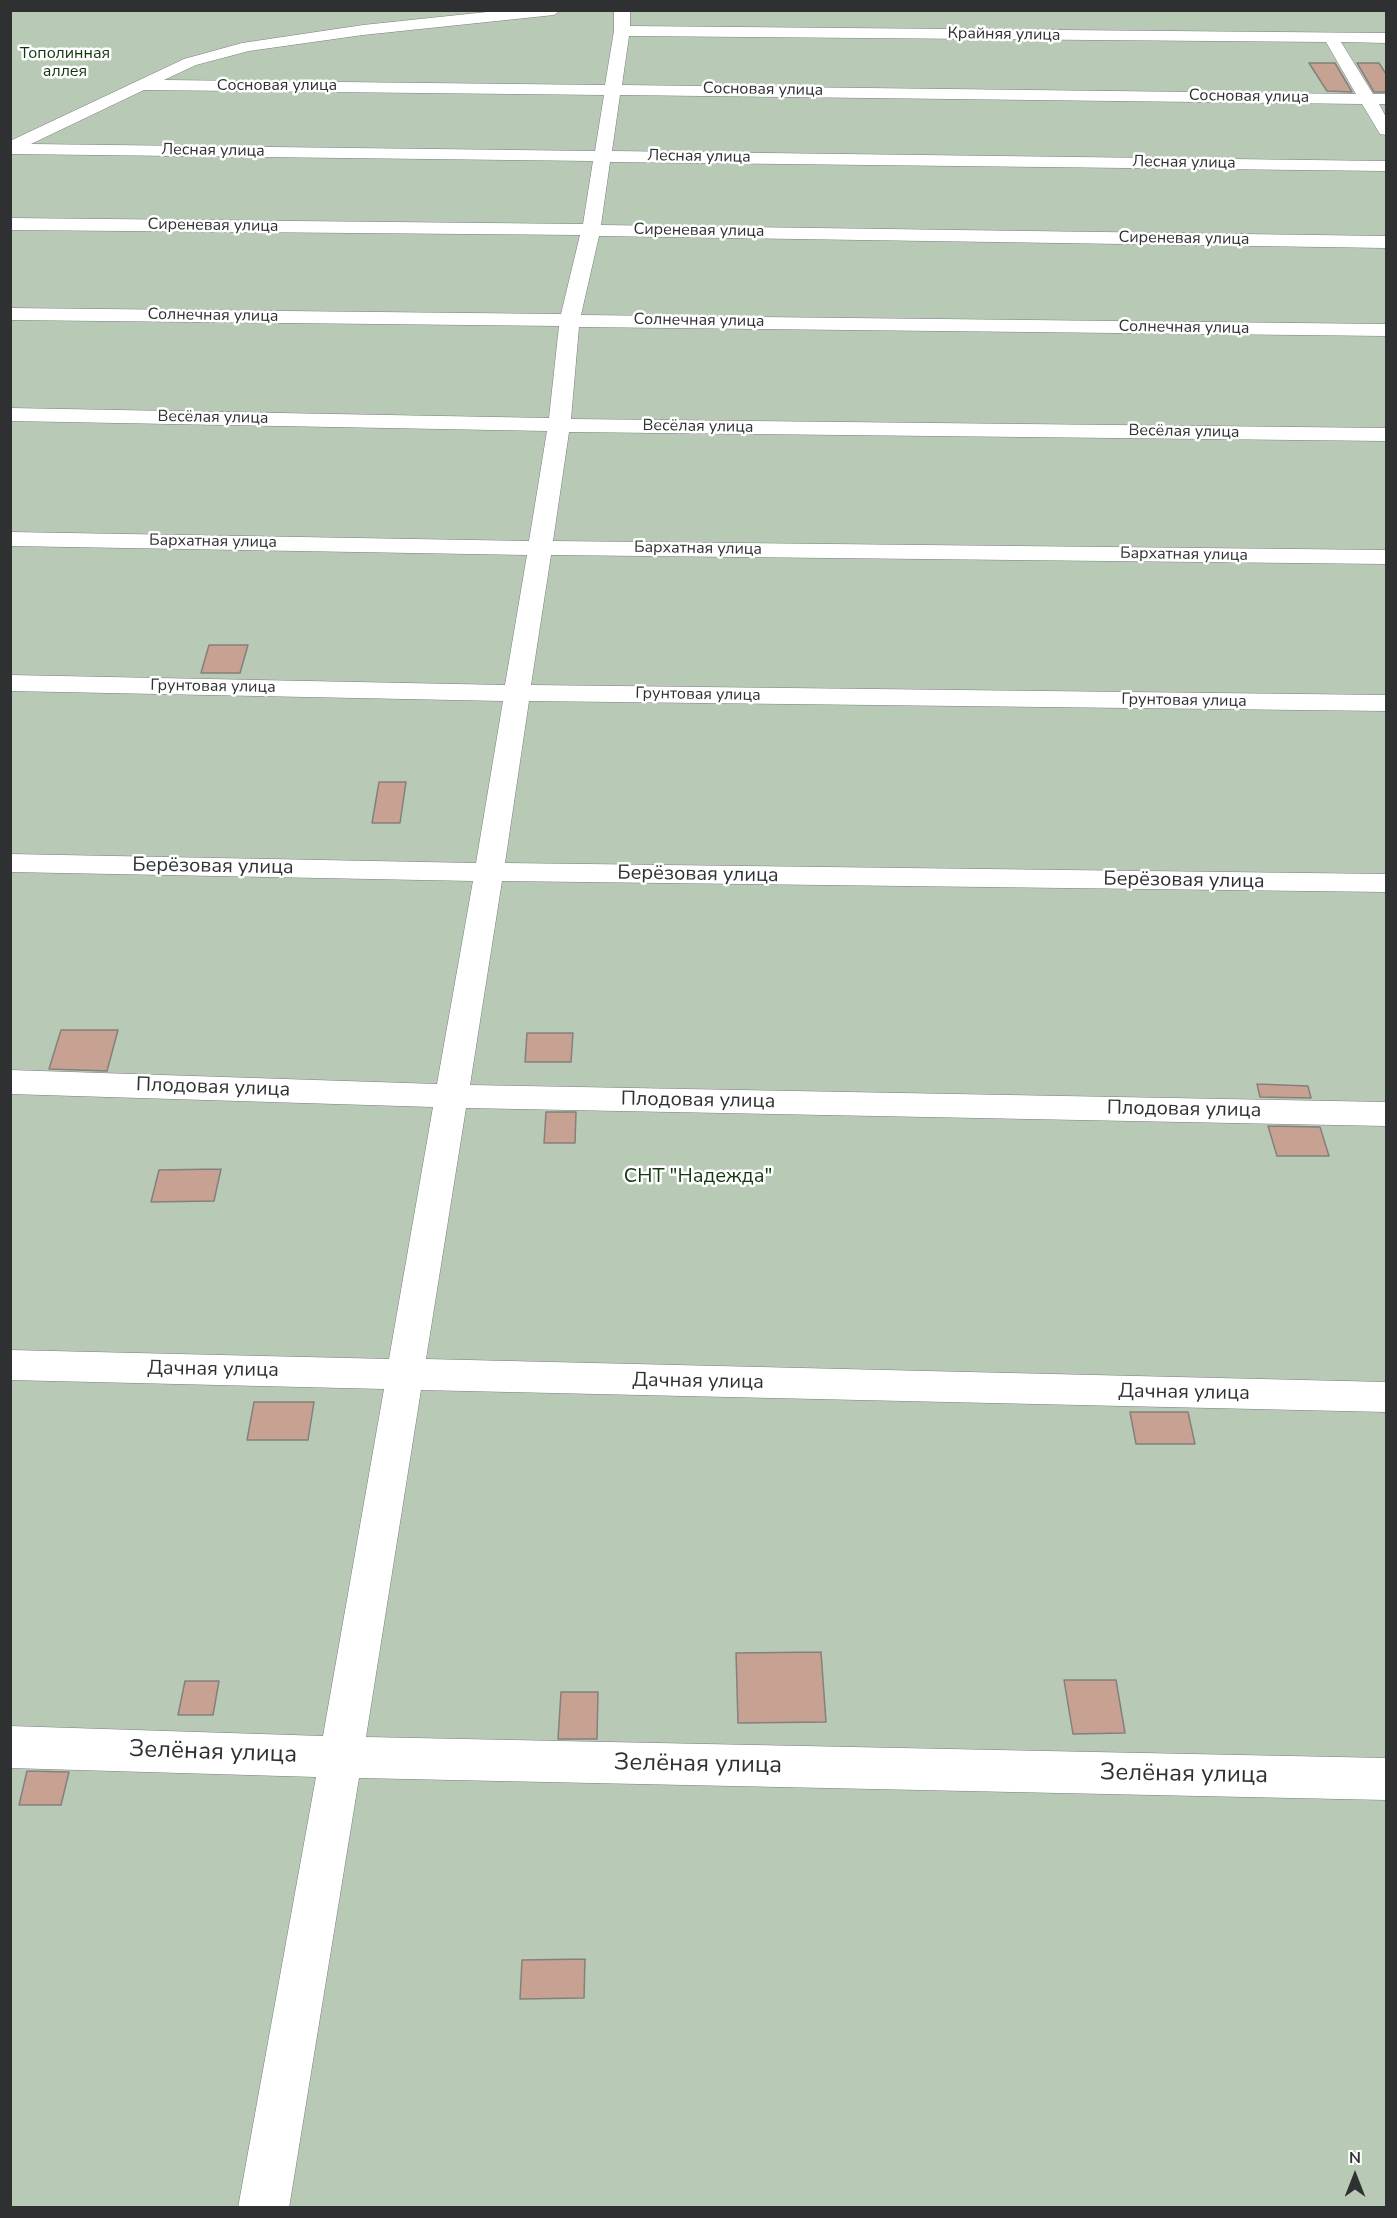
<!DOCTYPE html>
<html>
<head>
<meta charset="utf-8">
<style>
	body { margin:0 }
	#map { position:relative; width:1397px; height:2218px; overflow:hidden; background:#dddee2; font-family:"Nunito Sans",sans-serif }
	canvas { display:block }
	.frame { position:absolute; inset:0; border:12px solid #2f3031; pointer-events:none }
	.north { position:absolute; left:1325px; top:2146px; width:60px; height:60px; -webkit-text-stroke:4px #fff; paint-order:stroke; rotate:0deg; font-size:16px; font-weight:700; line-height:24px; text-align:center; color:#2f3031 }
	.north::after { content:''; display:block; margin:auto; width:21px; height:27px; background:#2f3031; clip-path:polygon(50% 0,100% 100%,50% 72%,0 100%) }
</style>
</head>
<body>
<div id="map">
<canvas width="1397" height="2218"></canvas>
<div class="frame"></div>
<div class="north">N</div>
</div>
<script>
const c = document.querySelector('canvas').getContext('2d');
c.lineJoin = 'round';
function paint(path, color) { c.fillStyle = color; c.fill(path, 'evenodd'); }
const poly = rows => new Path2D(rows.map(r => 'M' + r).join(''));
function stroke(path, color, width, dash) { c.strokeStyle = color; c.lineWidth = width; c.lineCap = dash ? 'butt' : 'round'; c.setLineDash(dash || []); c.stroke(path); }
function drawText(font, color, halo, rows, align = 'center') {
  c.font = font + ' "Nunito Sans",sans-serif'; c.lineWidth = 5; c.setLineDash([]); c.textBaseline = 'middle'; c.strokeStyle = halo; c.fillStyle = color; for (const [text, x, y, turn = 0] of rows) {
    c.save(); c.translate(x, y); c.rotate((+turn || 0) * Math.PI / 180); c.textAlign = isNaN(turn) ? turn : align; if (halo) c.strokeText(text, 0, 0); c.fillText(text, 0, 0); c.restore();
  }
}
const green = poly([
	[11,11,1386,11,1386,2207,11,2208]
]);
const building = poly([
	[1309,63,1335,63,1352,92,1327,91,1309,63],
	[1357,63,1379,63,1386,74,1386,92,1374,92,1357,63],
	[209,645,248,645,240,673,201,673,209,645],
	[379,782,406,782,400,823,372,823,379,782],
	[61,1030,118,1030,107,1071,49,1069,61,1030],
	[527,1033,573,1033,571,1062,525,1062,527,1033],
	[1257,1084,1308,1086,1311,1098,1260,1097,1257,1084],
	[546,1112,576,1112,575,1143,544,1143,546,1112],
	[1268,1126,1320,1127,1329,1156,1277,1156,1268,1126],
	[221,1169,214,1201,151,1202,159,1170,221,1169],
	[254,1402,314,1402,308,1440,247,1440,254,1402],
	[1130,1412,1188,1412,1195,1444,1136,1444,1130,1412],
	[821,1652,826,1722,738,1723,736,1653,821,1652],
	[1064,1680,1116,1680,1125,1733,1073,1734,1064,1680],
	[185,1681,219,1681,213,1715,178,1715,185,1681],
	[561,1692,598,1692,597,1739,558,1739,561,1692],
	[27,1771,69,1772,61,1805,19,1805,27,1771],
	[585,1959,584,1998,520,1999,522,1960,585,1959]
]);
const minor = poly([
	[506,10,561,10,554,15,363,35,249,51,196,65,164,80,605,85,614,31,614,10,630,10,630,26,1386,33,1386,43,1341,42,1373,94,1386,94,1386,104,1379,104,1386,117,1386,135,1380,134,1362,104,620,95,612,151,1386,161,1386,171,610,162,601,225,1386,236,1386,248,599,236,581,315,1386,324,1386,336,579,327,571,419,1386,428,1386,441,569,432,553,541,1386,550,1386,564,551,555,531,685,1386,695,1386,711,529,701,505,863,1386,874,1386,892,502,881,470,1085,1386,1102,1386,1126,466,1108,426,1359,1386,1382,1386,1412,421,1390,366,1737,1386,1758,1386,1800,359,1778,289,2208,238,2208,316,1777,10,1768,10,1726,323,1736,384,1389,10,1380,10,1350,389,1359,433,1107,10,1094,10,1070,437,1084,473,881,10,872,10,854,476,863,503,701,10,691,10,675,505,685,527,555,10,546,10,532,529,541,547,431,10,421,10,408,549,418,559,326,10,320,10,308,561,314,580,235,10,230,10,218,583,224,593,161,10,154,10,141,184,59,242,43,363,25,506,10],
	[629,36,1326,42,1356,94,622,85,629,36],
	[144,90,604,95,595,151,31,144,144,90]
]);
const farStreetnames = [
	["Крайняя улица",1004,35,1],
	["Сосновая улица",277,86],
	["Сосновая улица",763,90,1],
	["Сосновая улица",1249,97,1],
	["Лесная улица",213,151,1],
	["Лесная улица",699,157,1],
	["Лесная улица",1184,163,1],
	["Сиреневая улица",213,226,1],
	["Сиреневая улица",699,231,1],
	["Сиреневая улица",1184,239,1],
	["Солнечная улица",213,316,1],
	["Солнечная улица",699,321,1],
	["Солнечная улица",1184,328,1],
	["Весёлая улица",213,418,1],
	["Весёлая улица",698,427,1],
	["Весёлая улица",1184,432,1],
	["Бархатная улица",213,542,1],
	["Бархатная улица",698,549,1],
	["Бархатная улица",1184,555,1],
	["Грунтовая улица",213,687,1],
	["Грунтовая улица",698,695,1],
	["Грунтовая улица",1184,701,1]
];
const farParknames = [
	["Тополинная",65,54],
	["аллея",65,72]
];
const streetNames = [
	["Берёзовая улица",213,867,1],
	["Берёзовая улица",698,875,1],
	["Берёзовая улица",1184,881,1],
	["Плодовая улица",213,1088,2],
	["Плодовая улица",698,1101,1],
	["Плодовая улица",1184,1110,1],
	["Дачная улица",213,1370,1],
	["Дачная улица",698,1382,1],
	["Дачная улица",1184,1393,1]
];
const parkNames = [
	["СНТ \"Надежда\"",698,1177]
];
const nearStreetnames = [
	["Зелёная улица",213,1753,2],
	["Зелёная улица",698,1765,1],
	["Зелёная улица",1184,1775,1]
];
paint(green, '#b8cab6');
paint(building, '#c7a192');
stroke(building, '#84807e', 1.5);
stroke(minor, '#7c7d80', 1);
paint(minor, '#fff');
drawText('16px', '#2f3031', '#fff', farStreetnames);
drawText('16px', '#11370f', '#fff', farParknames);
drawText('20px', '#2f3031', '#fff', streetNames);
drawText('20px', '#11370f', '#fff', parkNames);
drawText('24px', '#2f3031', '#fff', nearStreetnames);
</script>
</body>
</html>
